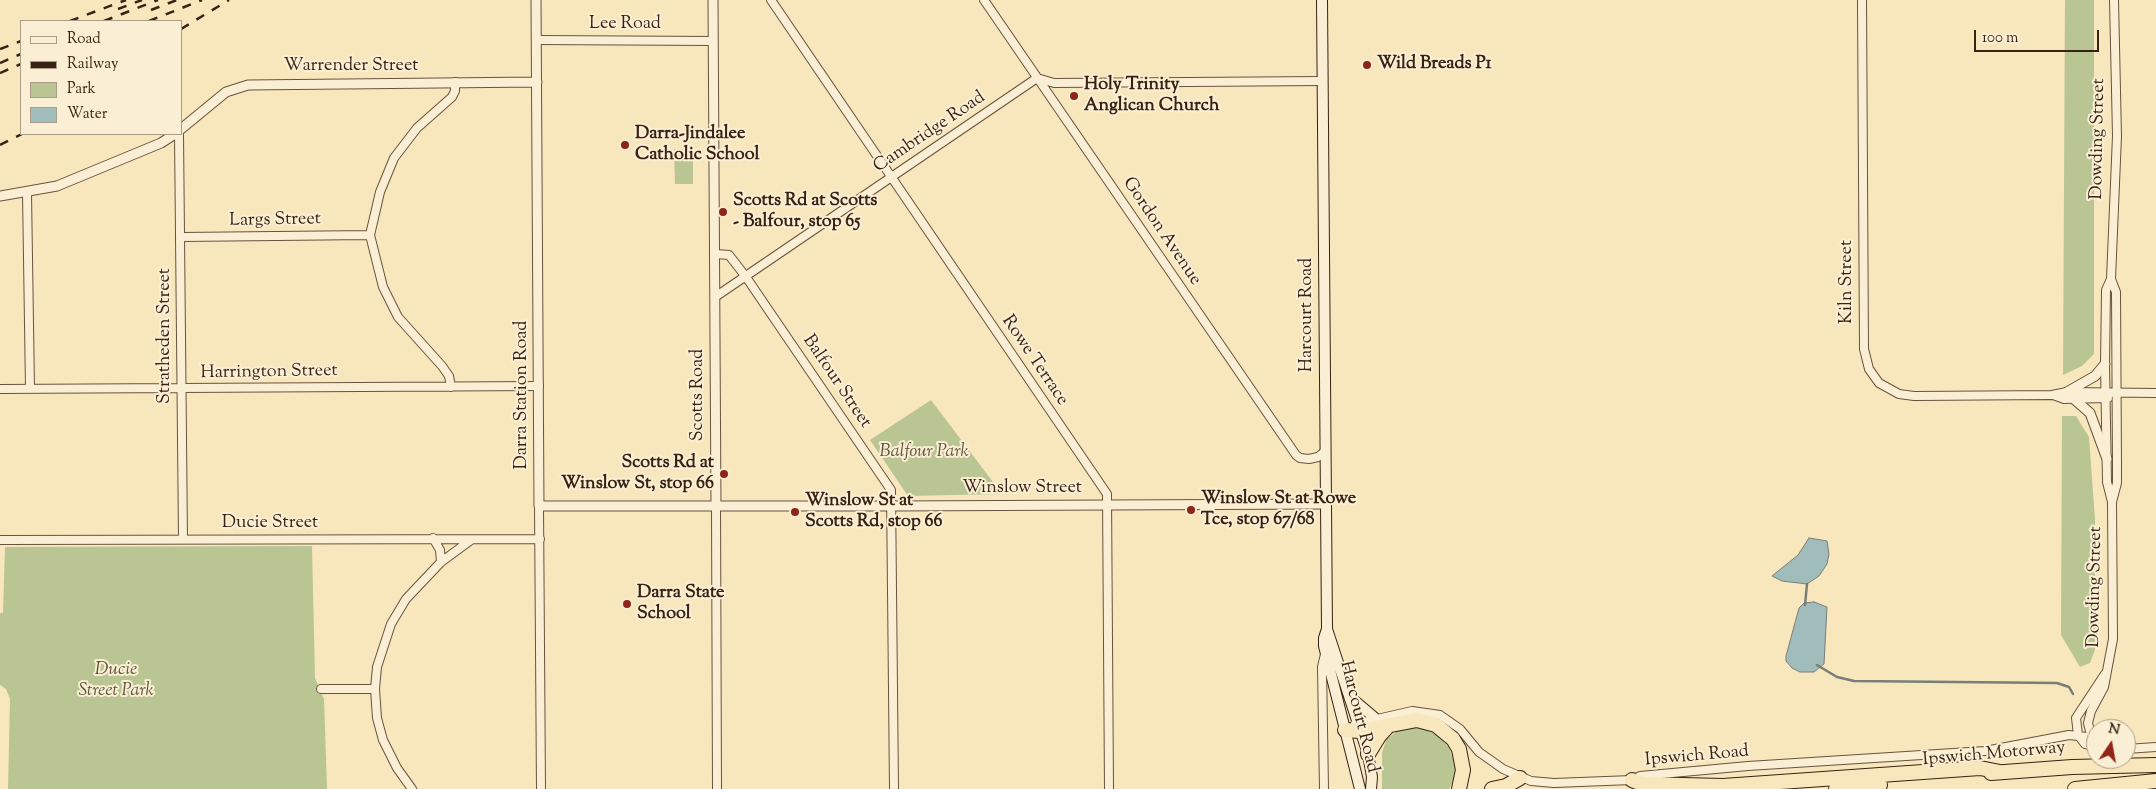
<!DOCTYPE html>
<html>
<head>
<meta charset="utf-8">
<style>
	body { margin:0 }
	#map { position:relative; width:2156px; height:789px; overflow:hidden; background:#f8e6bd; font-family:"Sorts Mill Goudy",serif }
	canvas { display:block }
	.legend { position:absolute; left:20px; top:20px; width:162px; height:115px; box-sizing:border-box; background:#faefd4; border:1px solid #ac9d87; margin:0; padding:6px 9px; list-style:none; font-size:15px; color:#382213 }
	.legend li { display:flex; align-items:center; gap:10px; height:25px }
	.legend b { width:25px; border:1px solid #ac9d87 }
	.north { position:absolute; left:2086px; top:719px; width:50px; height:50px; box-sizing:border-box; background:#faefd4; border:1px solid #ac9d87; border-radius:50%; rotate:12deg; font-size:14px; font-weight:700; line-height:20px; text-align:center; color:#382213 }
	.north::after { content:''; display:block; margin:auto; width:18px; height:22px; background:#8f2418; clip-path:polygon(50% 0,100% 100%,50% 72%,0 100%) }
	.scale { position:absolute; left:1974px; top:30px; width:125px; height:22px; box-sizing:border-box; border:2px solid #382213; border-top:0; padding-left:6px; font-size:15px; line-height:18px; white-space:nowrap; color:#382213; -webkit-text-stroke:4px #faefd4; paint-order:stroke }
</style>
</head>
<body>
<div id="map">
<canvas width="2156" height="789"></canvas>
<ul class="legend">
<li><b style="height:6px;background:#faefd4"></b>Road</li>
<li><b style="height:6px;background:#382213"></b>Railway</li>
<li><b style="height:14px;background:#b9c694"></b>Park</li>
<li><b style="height:14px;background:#a1bdbb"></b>Water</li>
</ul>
<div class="north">N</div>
<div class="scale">100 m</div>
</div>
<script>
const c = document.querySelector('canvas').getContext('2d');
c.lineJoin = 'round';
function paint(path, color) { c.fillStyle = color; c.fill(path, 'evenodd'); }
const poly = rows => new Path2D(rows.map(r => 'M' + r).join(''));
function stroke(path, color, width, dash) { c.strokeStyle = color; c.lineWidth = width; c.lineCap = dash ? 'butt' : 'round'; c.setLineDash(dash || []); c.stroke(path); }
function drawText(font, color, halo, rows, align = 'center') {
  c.font = font + ' "Sorts Mill Goudy",serif'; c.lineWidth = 4; c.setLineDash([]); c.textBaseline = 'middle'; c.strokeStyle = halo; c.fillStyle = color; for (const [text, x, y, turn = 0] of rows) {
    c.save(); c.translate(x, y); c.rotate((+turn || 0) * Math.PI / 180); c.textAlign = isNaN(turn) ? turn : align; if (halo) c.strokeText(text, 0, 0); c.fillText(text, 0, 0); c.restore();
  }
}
const green = poly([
	[2065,0,2094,0,2094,354,2082,366,2063,375],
	[674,149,693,149,693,184,675,184],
	[931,400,1002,494,908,496,870,440],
	[2062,416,2076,416,2089,437,2095,519,2095,650,2090,663,2080,667,2061,635],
	[312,546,315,678,324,699,327,789,8,789,10,699,6,689,0,685,0,613,3,613,5,547],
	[1417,727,1436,734,1449,747,1455,764,1455,777,1449,789,1382,789,1382,753,1386,740,1398,730]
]);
const water = poly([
	[1809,538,1827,541,1829,554,1827,564,1819,576,1807,584,1782,581,1772,576,1798,555,1809,538],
	[1814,602,1827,607,1824,664,1814,672,1800,672,1792,668,1786,661,1786,656,1799,608,1804,603,1814,602]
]);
const stream = poly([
	[1805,605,1807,584],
	[1817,665,1837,677,1854,681,2057,683,2069,687,2073,694]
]);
const minor = poly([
	[771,0,1107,494,1109,789],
	[984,0,1296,455,1300,458,1309,459,1318,457,1324,452],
	[1862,0,1864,349,1869,369,1879,383,1899,394,1914,396,2052,395,2067,392,2156,393],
	[536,40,713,41],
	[179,134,183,539],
	[27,193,30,389],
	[181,237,370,235],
	[716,254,729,255,746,277,891,490,894,789],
	[715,297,1037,78,1054,83,1322,81],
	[451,387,449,376,442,366,398,317,383,287,370,235,380,192,394,158,417,128,452,97,455,91,455,82],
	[0,389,539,386],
	[2053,395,2064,399,2108,398],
	[2112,502,2107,482,2105,364,2106,290,2111,279,2117,136,2114,0],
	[539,506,541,789],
	[716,506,717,789],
	[433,538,440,550,441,562],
	[0,540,540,539],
	[321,689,375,689],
	[1355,724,1412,711,1440,715,1460,729,1479,752,1503,769,1531,781,1554,783,1632,780,1640,776,1748,766,1985,751,2069,735,2096,738],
	[2096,738,2090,731,2088,723,2091,711,2104,687,2113,639,2112,502,2117,483,2117,465,2116,292,2111,279],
	[2096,747,2085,744,2078,735,2076,718,2105,674],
	[2126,749,2156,747],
	[412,789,397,768,383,740,377,718,375,689,377,667,391,624,406,599,441,562,471,540],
	[1324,789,1322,667,1325,654]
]);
const tertiary = poly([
	[536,0,539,506,892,506,1325,504],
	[713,0,716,506],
	[181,129,226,92,248,85,537,82],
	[0,196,57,186,161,143,175,134],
	[2067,392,2095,376,2105,364],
	[2074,399,2090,413,2107,459]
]);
const secondary = poly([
	[1322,0,1327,629,1324,638,1324,646,1360,789],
	[1327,629,1368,754,1372,777,1371,789],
	[1349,696,1375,718]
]);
const motorway = poly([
	[1345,730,1360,731,1417,720,1436,725,1453,739,1459,749,1463,770,1459,789],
	[1368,754,1379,736,1389,725],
	[1991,773,2072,767,2156,765],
	[1632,780,1642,784,1723,786,1980,768,2000,772],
	[1492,789,1506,786,1520,778],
	[1836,789,1880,785],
	[2075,789,2156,781]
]);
const rail = poly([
	[118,9,142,0],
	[151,10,177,0],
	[70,21,126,0],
	[104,21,158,0],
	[149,21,202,0],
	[181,29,229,0],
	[0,49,21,41],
	[0,63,21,54],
	[0,73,21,64],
	[0,145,22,134]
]);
const markers = [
	[1367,65,5,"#8f2418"],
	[1074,96,5,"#8f2418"],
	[625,145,5,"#8f2418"],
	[723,212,5,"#8f2418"],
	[724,474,5,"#8f2418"],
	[1191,510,5,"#8f2418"],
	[795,512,5,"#8f2418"],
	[627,604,5,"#8f2418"]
];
const streetNames = [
	["Lee Road",625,25],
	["Warrender Street",351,67],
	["Cambridge Road",930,133,-34],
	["Dowding Street",2099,139,-89],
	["Largs Street",275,221,-1],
	["Gordon Avenue",1161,232,56],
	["Kiln Street",1848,282,-90],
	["Harcourt Road",1308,315,-90],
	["Stratheden Street",166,336,-90],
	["Rowe Terrace",1034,361,56],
	["Harrington Street",269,373,-1],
	["Balfour Street",836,382,56],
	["Darra Station Road",523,395,-90],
	["Scotts Road",699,395,-90],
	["Winslow Street",1022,489],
	["Ducie Street",270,524],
	["Dowding Street",2096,587,-89],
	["Harcourt Road",1358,717,76],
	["Ipswich Motorway",1994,755,-5],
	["Ipswich Road",1697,757,-5]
];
const poiNames = [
	["Wild Breads P1",1377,65],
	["Holy Trinity",1084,86],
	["Anglican Church",1084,107],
	["Darra-Jindalee",635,135],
	["Catholic School",635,156],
	["Scotts Rd at Scotts",733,202],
	["- Balfour, stop 65",733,223],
	["Scotts Rd at",714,464,"right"],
	["Winslow St, stop 66",714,485,"right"],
	["Winslow St at Rowe",1201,500],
	["Tce, stop 67/68",1201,521],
	["Winslow St at",805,502],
	["Scotts Rd, stop 66",805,523],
	["Darra State",637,594],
	["School",637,615]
];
const parkNames = [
	["Balfour Park",924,453],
	["Ducie",116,671],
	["Street Park",116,692]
];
paint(green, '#b9c694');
paint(water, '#a1bdbb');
stroke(water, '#777f78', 1);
stroke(stream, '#777f78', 2.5);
stroke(minor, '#68533e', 10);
stroke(tertiary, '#68533e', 11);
stroke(secondary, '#382213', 12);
stroke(motorway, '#382213', 16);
stroke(minor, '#faefd4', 8);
stroke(tertiary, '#faefd4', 9);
stroke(secondary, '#faefd4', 10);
stroke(motorway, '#f8e6bd', 14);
stroke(rail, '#382213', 2.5, [9, 9]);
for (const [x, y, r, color] of markers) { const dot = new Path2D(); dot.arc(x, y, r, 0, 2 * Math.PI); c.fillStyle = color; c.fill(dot); stroke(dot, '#faefd4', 2); }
drawText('18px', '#382213', '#faefd4', streetNames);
drawText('bold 18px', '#382213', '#faefd4', poiNames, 'left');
drawText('italic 18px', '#5f533a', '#faefd4', parkNames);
</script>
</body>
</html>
